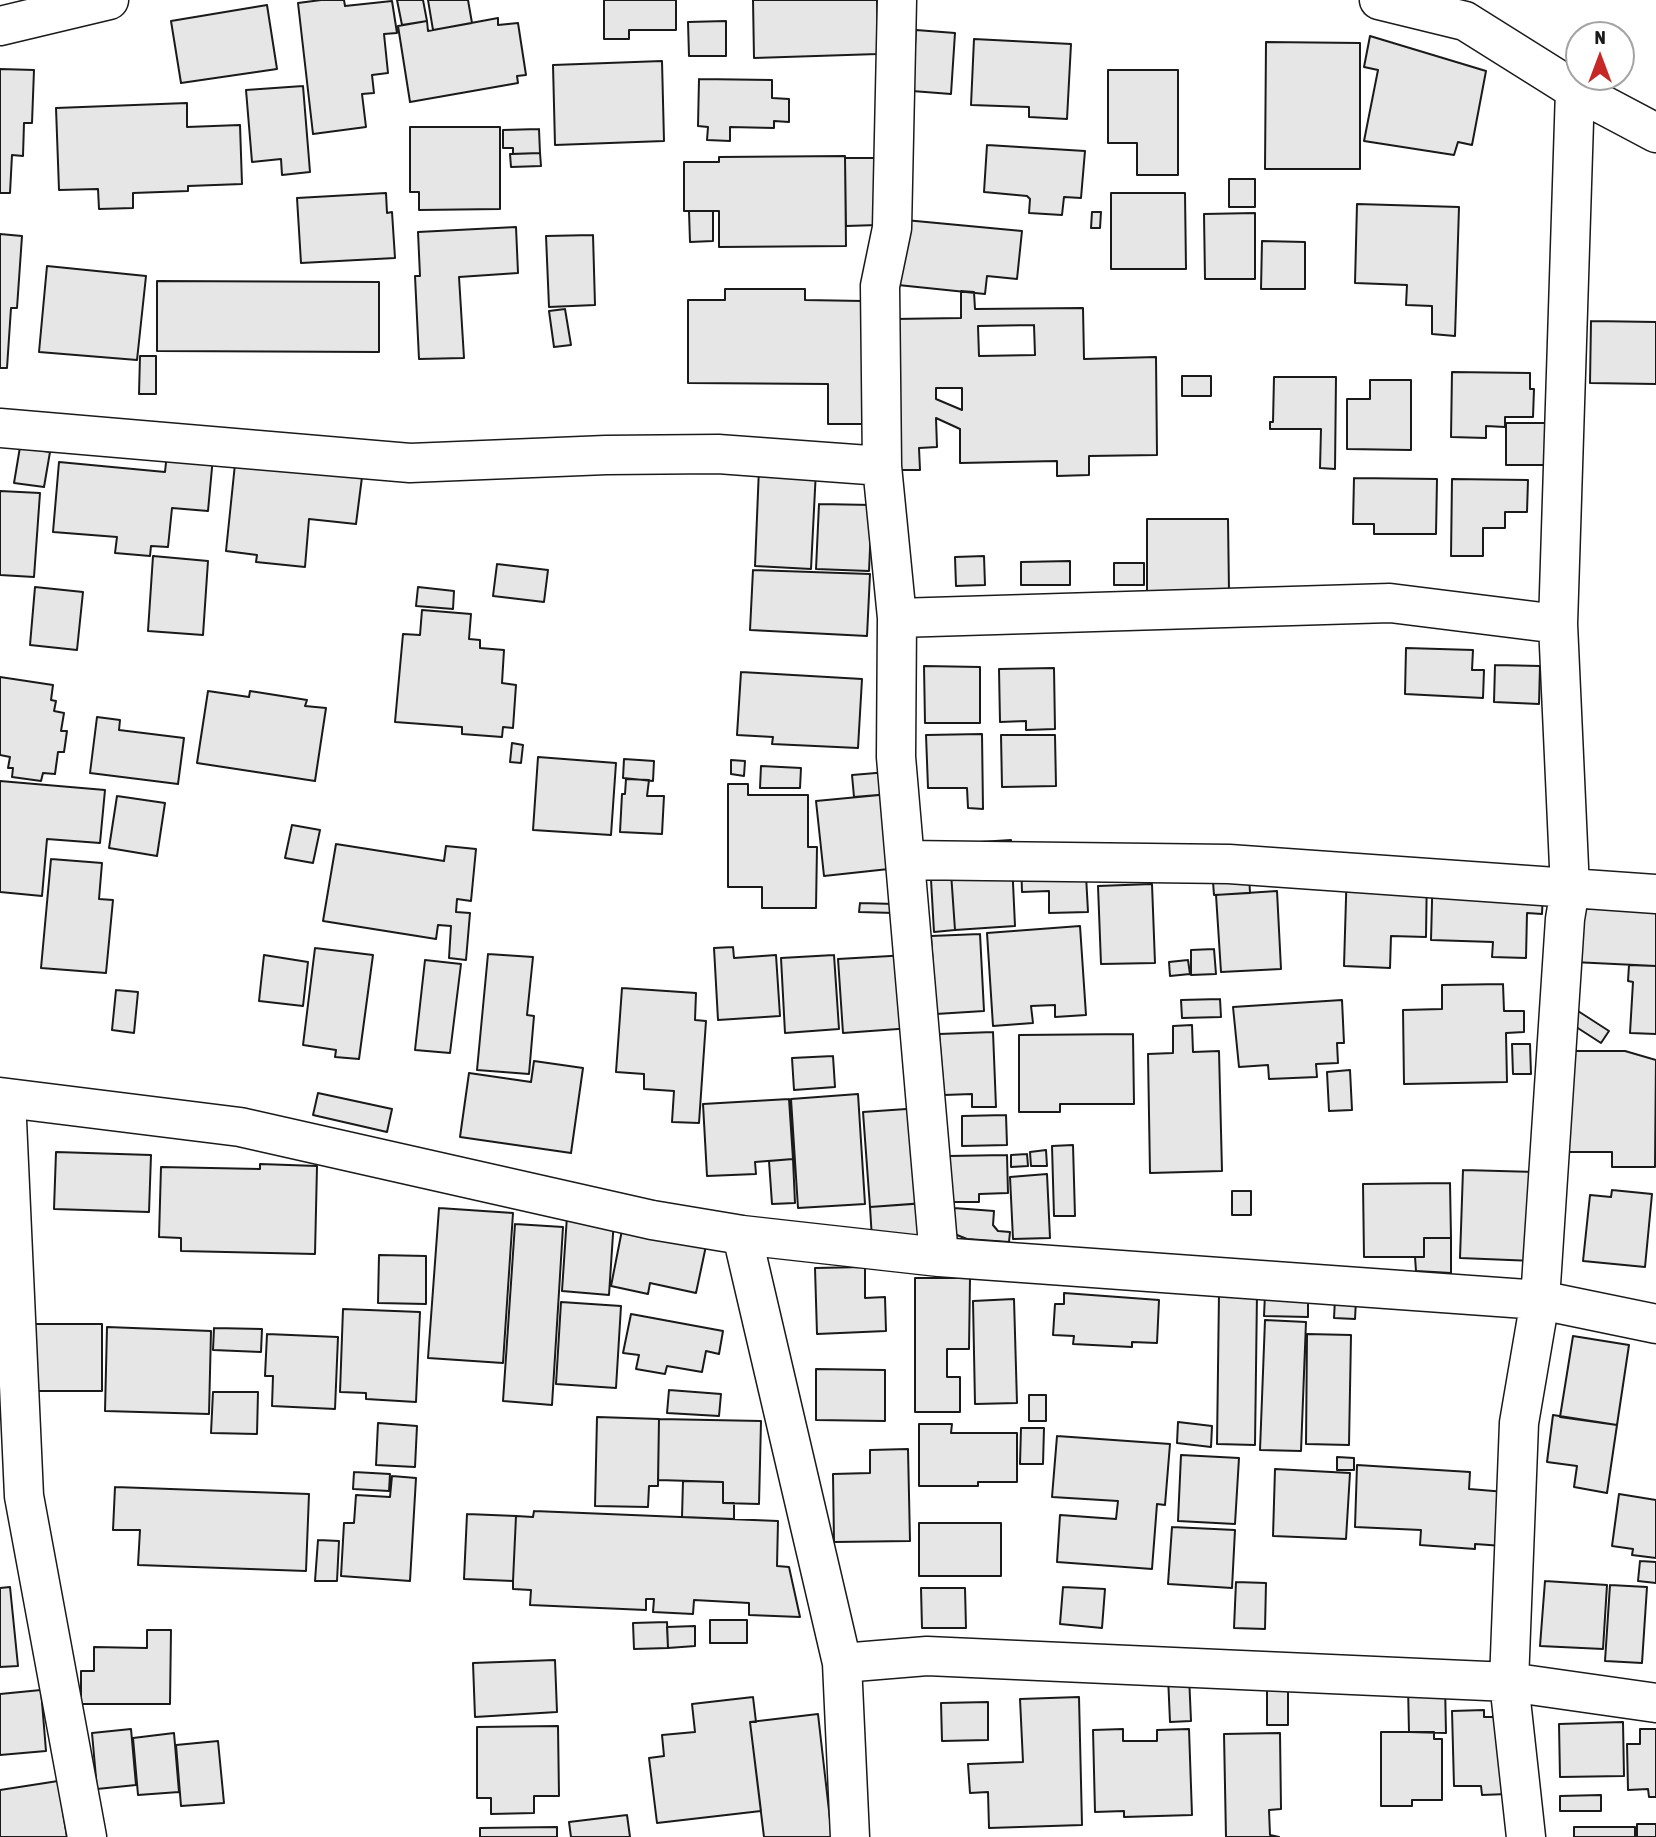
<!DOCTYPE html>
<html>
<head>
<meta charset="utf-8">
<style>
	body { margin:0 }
	#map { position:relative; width:1656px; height:1837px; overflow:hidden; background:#fff; font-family:"Asap Condensed",sans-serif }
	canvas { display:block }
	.north { position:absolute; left:1565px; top:21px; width:70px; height:70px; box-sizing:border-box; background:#fff; border:2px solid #a3a3a3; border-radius:50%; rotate:0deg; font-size:19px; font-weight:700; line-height:28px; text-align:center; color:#1a1a1a }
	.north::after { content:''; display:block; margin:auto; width:24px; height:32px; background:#c62828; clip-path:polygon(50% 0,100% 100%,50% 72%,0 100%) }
</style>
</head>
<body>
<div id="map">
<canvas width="1656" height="1837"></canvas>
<div class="north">N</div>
</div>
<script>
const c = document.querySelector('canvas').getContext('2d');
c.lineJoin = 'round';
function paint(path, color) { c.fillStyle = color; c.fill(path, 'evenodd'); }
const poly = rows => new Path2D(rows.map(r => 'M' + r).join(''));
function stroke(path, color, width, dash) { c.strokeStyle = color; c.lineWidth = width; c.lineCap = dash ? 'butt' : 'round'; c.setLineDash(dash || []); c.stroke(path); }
const building = poly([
	[321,0,344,0,345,6,392,1,397,33,384,34,388,73,372,75,374,93,362,94,366,127,313,134,298,3,321,0],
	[397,0,423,0,427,21,402,25,397,0],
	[428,0,468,0,472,23,433,30,428,0],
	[604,0,676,0,676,30,629,30,629,39,604,39,604,0],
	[753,0,877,0,878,54,754,58,753,0],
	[267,5,277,69,181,83,171,21,267,5],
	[498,18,498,25,518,23,526,75,517,76,518,83,410,102,398,26,427,21,428,31,498,18],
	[726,21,726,56,689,56,688,22,726,21],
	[916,30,955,33,951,94,912,91,916,30],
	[1370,36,1486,71,1472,145,1458,142,1454,155,1364,141,1378,70,1364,67,1370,36],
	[974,39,1071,44,1067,119,1029,117,1029,107,971,105,974,39],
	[1266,42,1360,43,1360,169,1265,169,1266,42],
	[662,61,664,141,555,145,553,65,662,61],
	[0,69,34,70,32,123,24,123,23,156,12,155,10,193,0,193,0,69],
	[1108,70,1178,70,1178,175,1137,175,1137,143,1108,143,1108,70],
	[699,79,772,80,772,98,789,99,789,122,774,121,774,128,730,127,730,141,707,140,708,127,698,126,699,79],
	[303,86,310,172,282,175,281,159,252,162,246,90,303,86],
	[187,103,187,127,240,125,242,184,188,186,188,191,133,193,133,208,99,209,98,189,59,190,56,108,187,103],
	[410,127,500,127,500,209,419,210,419,192,410,192,410,127],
	[539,129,540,153,513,154,513,148,503,148,503,130,539,129],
	[987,145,1085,151,1081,198,1064,197,1062,215,1029,213,1030,199,1027,196,984,192,987,145],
	[540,153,541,166,511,167,510,154,540,153],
	[845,156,846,246,719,247,719,211,684,211,684,162,719,162,719,157,845,156],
	[845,158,877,158,878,225,846,226,845,158],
	[1229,179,1255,179,1255,207,1229,207,1229,179],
	[386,193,387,213,392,212,395,258,301,263,297,198,386,193],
	[1111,193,1185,193,1186,269,1111,269,1111,193],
	[1357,204,1459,207,1455,336,1432,334,1432,306,1406,305,1407,285,1355,283,1357,204],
	[689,211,713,211,713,241,690,242,689,211],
	[1092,212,1101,212,1100,228,1091,228,1092,212],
	[1255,213,1255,279,1205,279,1204,214,1255,213],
	[905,220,1022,231,1017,279,987,276,985,294,898,285,905,220],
	[516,227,518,273,459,277,464,358,419,359,415,276,420,276,418,232,516,227],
	[0,234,22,236,17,308,11,308,7,368,0,368,0,234],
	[593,235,595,305,549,307,546,236,593,235],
	[1262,241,1305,242,1305,289,1261,289,1262,241],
	[47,266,146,276,137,360,39,352,47,266],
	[157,281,379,282,379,352,157,351,157,281],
	[725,289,805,289,805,300,863,301,862,424,828,424,828,384,688,383,688,300,725,300,725,289],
	[961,291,974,292,975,309,1083,308,1084,359,1156,357,1157,455,1089,456,1089,475,1057,476,1057,461,960,463,960,429,936,418,937,447,919,448,920,470,898,470,894,319,961,318,961,291],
	[1034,325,1035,355,979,356,978,326,1034,325],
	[936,388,962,388,962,410,936,399,936,388],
	[565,309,571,345,554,347,549,311,565,309],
	[1591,321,1656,322,1656,384,1590,383,1591,321],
	[140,356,156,356,156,394,139,394,140,356],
	[1452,372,1530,373,1530,389,1534,389,1533,417,1505,417,1505,427,1486,426,1486,438,1451,437,1452,372],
	[1182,376,1211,376,1211,396,1182,396,1182,376],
	[1274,377,1336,377,1335,469,1320,468,1321,429,1270,429,1270,422,1273,422,1274,377],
	[1370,380,1411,380,1411,450,1347,449,1347,399,1370,399,1370,380],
	[1506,423,1545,423,1545,465,1506,465,1506,423],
	[20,447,50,452,44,487,14,483,20,447],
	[167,453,213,457,208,511,172,508,168,547,151,546,150,556,115,553,117,537,53,532,59,462,165,472,167,453],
	[235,464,362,477,356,524,309,519,305,567,256,562,257,555,226,551,235,464],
	[759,468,816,470,811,569,755,566,759,468],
	[1354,478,1437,479,1436,534,1374,534,1374,524,1353,524,1354,478],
	[1452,479,1528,480,1527,512,1505,512,1505,528,1483,528,1483,556,1451,556,1452,479],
	[0,491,40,493,34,577,0,575,0,491],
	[819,504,872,505,869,571,816,569,819,504],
	[1147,519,1228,519,1229,592,1147,592,1147,519],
	[153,556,208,561,203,635,148,631,153,556],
	[984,556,985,585,956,586,955,557,984,556],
	[1070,561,1070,585,1021,585,1021,562,1070,561],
	[1114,563,1144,563,1144,585,1114,585,1114,563],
	[497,564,548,570,544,602,493,596,497,564],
	[753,570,870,574,867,636,750,630,753,570],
	[35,587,83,592,77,650,30,645,35,587],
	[418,587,454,591,453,609,416,606,418,587],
	[422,610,471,614,469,639,480,640,480,648,504,650,502,683,516,685,513,728,503,727,502,737,462,734,462,727,395,722,403,634,420,635,422,610],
	[1406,648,1473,650,1472,670,1484,670,1483,698,1405,694,1406,648],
	[1495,665,1540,666,1539,704,1494,702,1495,665],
	[924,666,980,667,980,723,925,723,924,666],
	[1054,668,1055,729,1026,730,1026,721,1000,722,999,669,1054,668],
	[741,672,862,679,858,748,772,744,773,737,737,735,741,672],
	[0,677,53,685,51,700,56,701,54,711,64,713,61,731,67,731,64,752,58,752,55,774,43,773,41,781,12,777,13,768,8,768,10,757,0,755,0,677],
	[208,691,249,697,250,691,307,700,305,706,326,708,315,781,197,763,208,691],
	[97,717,120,720,119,730,184,738,178,784,90,773,97,717],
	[982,734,983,809,968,808,967,788,928,788,926,735,982,734],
	[1001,735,1055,735,1056,786,1002,787,1001,735],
	[512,743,523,745,521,763,510,762,512,743],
	[538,757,616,763,611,835,533,830,538,757],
	[624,759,654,761,653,781,623,778,624,759],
	[731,760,745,761,744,776,731,774,731,760],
	[761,766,801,768,800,788,760,788,761,766],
	[888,772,890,794,854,797,852,775,888,772],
	[626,779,649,780,647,796,664,796,662,834,620,832,622,794,625,794,626,779],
	[0,781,105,790,100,843,47,839,42,896,0,892,0,781],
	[728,784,748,784,748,795,808,795,808,847,817,847,816,908,762,908,762,887,728,887,728,784],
	[890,794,898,868,824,876,816,801,890,794],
	[117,796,165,803,157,856,109,848,117,796],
	[292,825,320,830,313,863,285,858,292,825],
	[1011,840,1015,926,955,930,949,844,1011,840],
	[336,844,444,861,446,846,476,849,471,901,457,899,456,912,470,913,466,960,449,958,451,926,438,925,436,939,323,921,336,844],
	[949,844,955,930,934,932,929,845,949,844],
	[1211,855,1249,874,1250,893,1214,895,1211,855],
	[1085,857,1088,912,1049,913,1049,891,1022,892,1021,860,1085,857],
	[51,859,102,863,99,899,113,900,106,973,41,968,51,859],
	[1433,864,1544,868,1542,914,1527,913,1526,958,1492,957,1493,942,1431,940,1433,864],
	[1347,865,1427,868,1426,937,1391,936,1390,968,1344,966,1347,865],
	[1578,876,1656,881,1656,966,1573,962,1578,876],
	[1152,884,1155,963,1101,964,1098,886,1152,884],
	[1277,891,1281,969,1221,972,1216,895,1277,891],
	[860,903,895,904,894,913,859,912,860,903],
	[1080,926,1086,1015,1055,1017,1055,1005,1031,1006,1033,1023,993,1026,987,933,1080,926],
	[980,934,984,1011,936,1014,931,936,980,934],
	[733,947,734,958,776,955,780,1016,718,1020,714,948,733,947],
	[315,948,373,955,359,1059,335,1057,336,1050,303,1045,315,948],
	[1214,949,1216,974,1191,975,1191,950,1214,949],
	[488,954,533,957,527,1015,534,1016,529,1074,477,1070,488,954],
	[264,955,308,962,303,1006,259,1001,264,955],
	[834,955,839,1029,785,1033,781,958,834,955],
	[908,955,912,1028,843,1033,838,959,908,955],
	[425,960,461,964,450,1053,415,1050,425,960],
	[1188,960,1190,974,1170,976,1169,962,1188,960],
	[1629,965,1656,966,1656,1034,1630,1033,1633,982,1628,981,1629,965],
	[1503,984,1504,1011,1524,1011,1524,1032,1506,1033,1507,1082,1404,1084,1403,1010,1442,1009,1442,985,1503,984],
	[622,988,696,993,695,1020,706,1021,699,1123,672,1122,674,1091,644,1089,644,1074,616,1072,622,988],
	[116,990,138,992,134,1033,112,1030,116,990],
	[1220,999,1221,1017,1182,1018,1181,1000,1220,999],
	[1342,1000,1344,1043,1337,1043,1338,1063,1316,1064,1317,1077,1269,1079,1268,1065,1239,1067,1233,1007,1342,1000],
	[1578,1011,1609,1031,1601,1043,1570,1023,1578,1011],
	[1192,1025,1193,1052,1219,1051,1222,1171,1150,1173,1148,1054,1173,1053,1173,1026,1192,1025],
	[993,1032,996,1107,972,1107,972,1094,944,1095,939,1034,993,1032],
	[1133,1034,1134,1104,1060,1104,1060,1112,1019,1112,1019,1035,1133,1034],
	[1512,1044,1530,1044,1531,1074,1513,1074,1512,1044],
	[1567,1051,1625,1051,1656,1060,1655,1167,1612,1167,1612,1152,1564,1152,1567,1051],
	[833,1056,835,1087,794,1090,792,1058,833,1056],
	[534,1061,583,1068,571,1153,460,1137,469,1073,531,1082,534,1061],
	[1350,1070,1352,1110,1329,1111,1327,1072,1350,1070],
	[318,1093,392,1109,387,1132,313,1115,318,1093],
	[858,1094,865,1204,798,1208,791,1099,858,1094],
	[789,1099,793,1159,755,1162,756,1174,707,1176,703,1104,789,1099],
	[921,1108,927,1203,870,1207,863,1112,921,1108],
	[1006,1115,1007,1145,962,1146,962,1116,1006,1115],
	[1073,1145,1075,1216,1054,1216,1052,1146,1073,1145],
	[1046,1150,1047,1166,1031,1166,1030,1152,1046,1150],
	[56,1152,151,1155,149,1212,54,1209,56,1152],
	[1027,1154,1028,1166,1011,1167,1011,1155,1027,1154],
	[1007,1155,1008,1193,979,1194,979,1202,951,1202,949,1156,1007,1155],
	[793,1159,795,1203,772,1204,769,1161,793,1159],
	[260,1164,317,1166,315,1254,181,1251,181,1238,159,1237,161,1167,260,1169,260,1164],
	[1463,1170,1536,1172,1534,1261,1460,1258,1463,1170],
	[1047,1174,1050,1238,1013,1239,1010,1177,1047,1174],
	[1450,1183,1451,1238,1424,1238,1424,1257,1364,1257,1363,1184,1450,1183],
	[1612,1190,1652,1194,1645,1267,1583,1261,1590,1195,1611,1197,1612,1190],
	[1232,1191,1251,1191,1251,1215,1232,1215,1232,1191],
	[924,1203,926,1235,872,1239,870,1207,924,1203],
	[439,1208,513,1213,503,1363,428,1358,439,1208],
	[954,1208,994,1211,993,1225,998,1231,1010,1232,1009,1242,967,1239,952,1233,954,1208],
	[567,1216,614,1219,609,1295,562,1291,567,1216],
	[515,1224,563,1227,552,1405,503,1401,515,1224],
	[623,1225,707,1241,696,1293,650,1283,648,1294,611,1286,623,1225],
	[1424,1238,1451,1238,1451,1273,1416,1271,1415,1257,1424,1257,1424,1238],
	[379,1255,426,1256,426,1304,378,1303,379,1255],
	[865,1267,865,1298,885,1297,886,1331,817,1334,815,1268,865,1267],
	[915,1278,970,1278,969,1349,947,1349,947,1377,960,1377,960,1412,915,1412,915,1278],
	[1064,1293,1159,1300,1157,1343,1132,1342,1132,1347,1073,1344,1074,1336,1053,1335,1055,1304,1064,1304,1064,1293],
	[1219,1293,1257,1293,1255,1445,1217,1444,1219,1293],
	[1265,1294,1308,1295,1308,1317,1264,1316,1265,1294],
	[1014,1299,1017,1403,975,1404,973,1301,1014,1299],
	[1335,1299,1356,1300,1355,1319,1334,1318,1335,1299],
	[561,1302,621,1306,616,1388,556,1384,561,1302],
	[343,1309,420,1312,416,1402,366,1399,366,1393,340,1392,343,1309],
	[631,1314,723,1331,719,1354,706,1351,702,1372,667,1366,665,1374,636,1369,639,1355,623,1353,631,1314],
	[1265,1320,1306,1322,1301,1451,1260,1450,1265,1320],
	[33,1324,102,1324,102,1391,32,1391,33,1324],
	[107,1327,211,1331,209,1414,105,1411,107,1327],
	[214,1328,262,1329,261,1352,213,1350,214,1328],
	[267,1334,338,1337,335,1409,272,1406,273,1376,265,1376,267,1334],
	[1307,1334,1351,1335,1349,1445,1306,1444,1307,1334],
	[1573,1336,1629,1345,1617,1425,1560,1417,1573,1336],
	[816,1369,885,1370,885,1421,816,1420,816,1369],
	[669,1390,721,1394,719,1416,667,1413,669,1390],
	[213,1392,258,1392,257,1434,211,1433,213,1392],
	[1029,1395,1046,1395,1046,1421,1029,1421,1029,1395],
	[1553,1415,1617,1425,1607,1493,1574,1487,1577,1466,1547,1462,1553,1415],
	[597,1417,659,1419,658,1486,649,1486,648,1507,595,1506,597,1417],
	[659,1419,761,1421,759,1504,723,1503,723,1482,658,1480,659,1419],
	[1178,1422,1212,1426,1211,1447,1177,1443,1178,1422],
	[378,1423,417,1426,415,1467,376,1465,378,1423],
	[919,1424,952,1424,951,1433,1017,1433,1017,1482,978,1482,978,1486,919,1486,919,1424],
	[1021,1428,1044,1428,1043,1464,1020,1464,1021,1428],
	[1057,1436,1170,1444,1165,1505,1157,1504,1152,1569,1057,1562,1060,1515,1116,1519,1118,1501,1052,1497,1057,1436],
	[908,1449,910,1541,834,1542,833,1474,870,1473,870,1450,908,1449],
	[1181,1455,1239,1458,1235,1524,1178,1521,1181,1455],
	[1337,1457,1354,1458,1354,1470,1337,1470,1337,1457],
	[1357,1465,1470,1472,1469,1489,1506,1492,1503,1546,1475,1544,1475,1549,1420,1545,1421,1530,1355,1527,1357,1465],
	[1275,1469,1350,1473,1346,1539,1273,1536,1275,1469],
	[354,1472,390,1474,389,1491,353,1489,354,1472],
	[392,1476,416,1478,410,1581,341,1576,344,1523,354,1523,356,1495,390,1497,392,1476],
	[683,1481,723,1482,723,1503,734,1503,734,1519,682,1517,683,1481],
	[115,1487,309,1494,306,1571,138,1565,140,1530,113,1530,115,1487],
	[1619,1494,1656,1500,1656,1558,1632,1555,1633,1549,1612,1546,1619,1494],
	[534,1511,778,1521,777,1566,789,1567,800,1617,749,1615,749,1603,694,1600,693,1614,653,1612,654,1599,646,1599,646,1610,530,1605,531,1590,513,1589,513,1581,516,1516,533,1517,534,1511],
	[467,1514,516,1516,513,1581,464,1579,467,1514],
	[919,1523,1001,1523,1001,1576,919,1576,919,1523],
	[1172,1527,1235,1530,1232,1588,1168,1584,1172,1527],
	[318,1540,339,1541,337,1581,315,1581,318,1540],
	[1640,1561,1656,1562,1656,1583,1638,1581,1640,1561],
	[1545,1581,1607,1585,1603,1649,1540,1646,1545,1581],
	[1236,1582,1266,1583,1265,1629,1234,1628,1236,1582],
	[1610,1585,1647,1587,1642,1663,1605,1661,1610,1585],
	[10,1587,18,1666,0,1667,0,1588,10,1587],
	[1063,1587,1105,1589,1102,1628,1060,1624,1063,1587],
	[921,1588,965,1588,966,1628,922,1628,921,1588],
	[710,1620,747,1620,747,1643,710,1643,710,1620],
	[667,1622,668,1648,634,1649,633,1623,667,1622],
	[695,1626,695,1646,668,1648,667,1627,695,1626],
	[147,1630,171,1630,170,1704,81,1704,81,1671,94,1671,94,1647,147,1648,147,1630],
	[555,1660,557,1712,475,1717,473,1663,555,1660],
	[1189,1675,1191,1721,1170,1722,1168,1676,1189,1675],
	[1267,1678,1288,1678,1288,1725,1267,1725,1267,1678],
	[1445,1684,1446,1733,1409,1732,1408,1686,1445,1684],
	[41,1690,46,1751,0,1755,0,1694,41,1690],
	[753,1697,756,1722,750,1722,761,1811,657,1823,649,1758,664,1756,662,1735,695,1732,692,1704,753,1697],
	[1079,1697,1082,1825,989,1828,988,1792,970,1793,968,1764,1023,1762,1020,1699,1079,1697],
	[988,1702,988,1740,942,1741,941,1703,988,1702],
	[1484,1710,1484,1717,1499,1717,1508,1794,1482,1795,1481,1786,1454,1786,1452,1711,1484,1710],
	[818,1714,832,1837,764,1837,750,1722,818,1714],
	[1623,1722,1624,1776,1560,1777,1559,1724,1623,1722],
	[558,1726,559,1796,534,1796,534,1813,491,1814,491,1798,477,1798,477,1727,558,1726],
	[131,1729,136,1785,97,1789,92,1733,131,1729],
	[1123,1729,1123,1741,1157,1741,1157,1730,1189,1729,1192,1815,1124,1817,1124,1811,1095,1812,1093,1730,1123,1729],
	[1640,1729,1656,1729,1656,1797,1649,1797,1648,1789,1628,1790,1627,1744,1640,1744,1640,1729],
	[1381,1732,1434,1732,1434,1739,1442,1739,1442,1800,1412,1800,1412,1806,1381,1806,1381,1732],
	[174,1733,179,1792,138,1795,133,1738,174,1733],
	[1280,1733,1281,1809,1269,1810,1270,1835,1279,1837,1226,1837,1224,1734,1280,1733],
	[218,1741,224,1803,181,1806,176,1745,218,1741],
	[58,1781,67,1837,0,1837,0,1790,58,1781],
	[1601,1795,1601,1811,1560,1811,1560,1796,1601,1795],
	[627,1815,630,1837,571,1837,569,1822,627,1815],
	[1637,1824,1656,1824,1656,1837,1637,1837,1637,1824],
	[557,1827,557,1837,480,1837,480,1828,557,1827],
	[1574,1827,1635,1827,1635,1837,1574,1837,1574,1827]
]);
const minor = poly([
	[897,0,892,228,880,286,882,466,897,618,896,757,939,1257],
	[1379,0,1465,21,1575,90,1656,133],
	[0,26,109,0],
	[0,428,410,463,606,455,718,454,882,466],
	[897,618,1390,603,1558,624],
	[905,860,1229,864,1656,894],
	[0,1097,240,1127,652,1220,742,1235,939,1257,1540,1300,1656,1324],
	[6,1098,24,1496,87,1837],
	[742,1235,842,1663,850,1837],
	[842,1663,927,1656,1509,1682,1656,1703],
	[1526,1837,1509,1682,1519,1423,1540,1300,1565,919,1570,889,1558,624,1575,90]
]);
paint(building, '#e6e6e6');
stroke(building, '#1a1a1a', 2);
stroke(minor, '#1a1a1a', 41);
stroke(minor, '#fff', 38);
</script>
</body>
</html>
